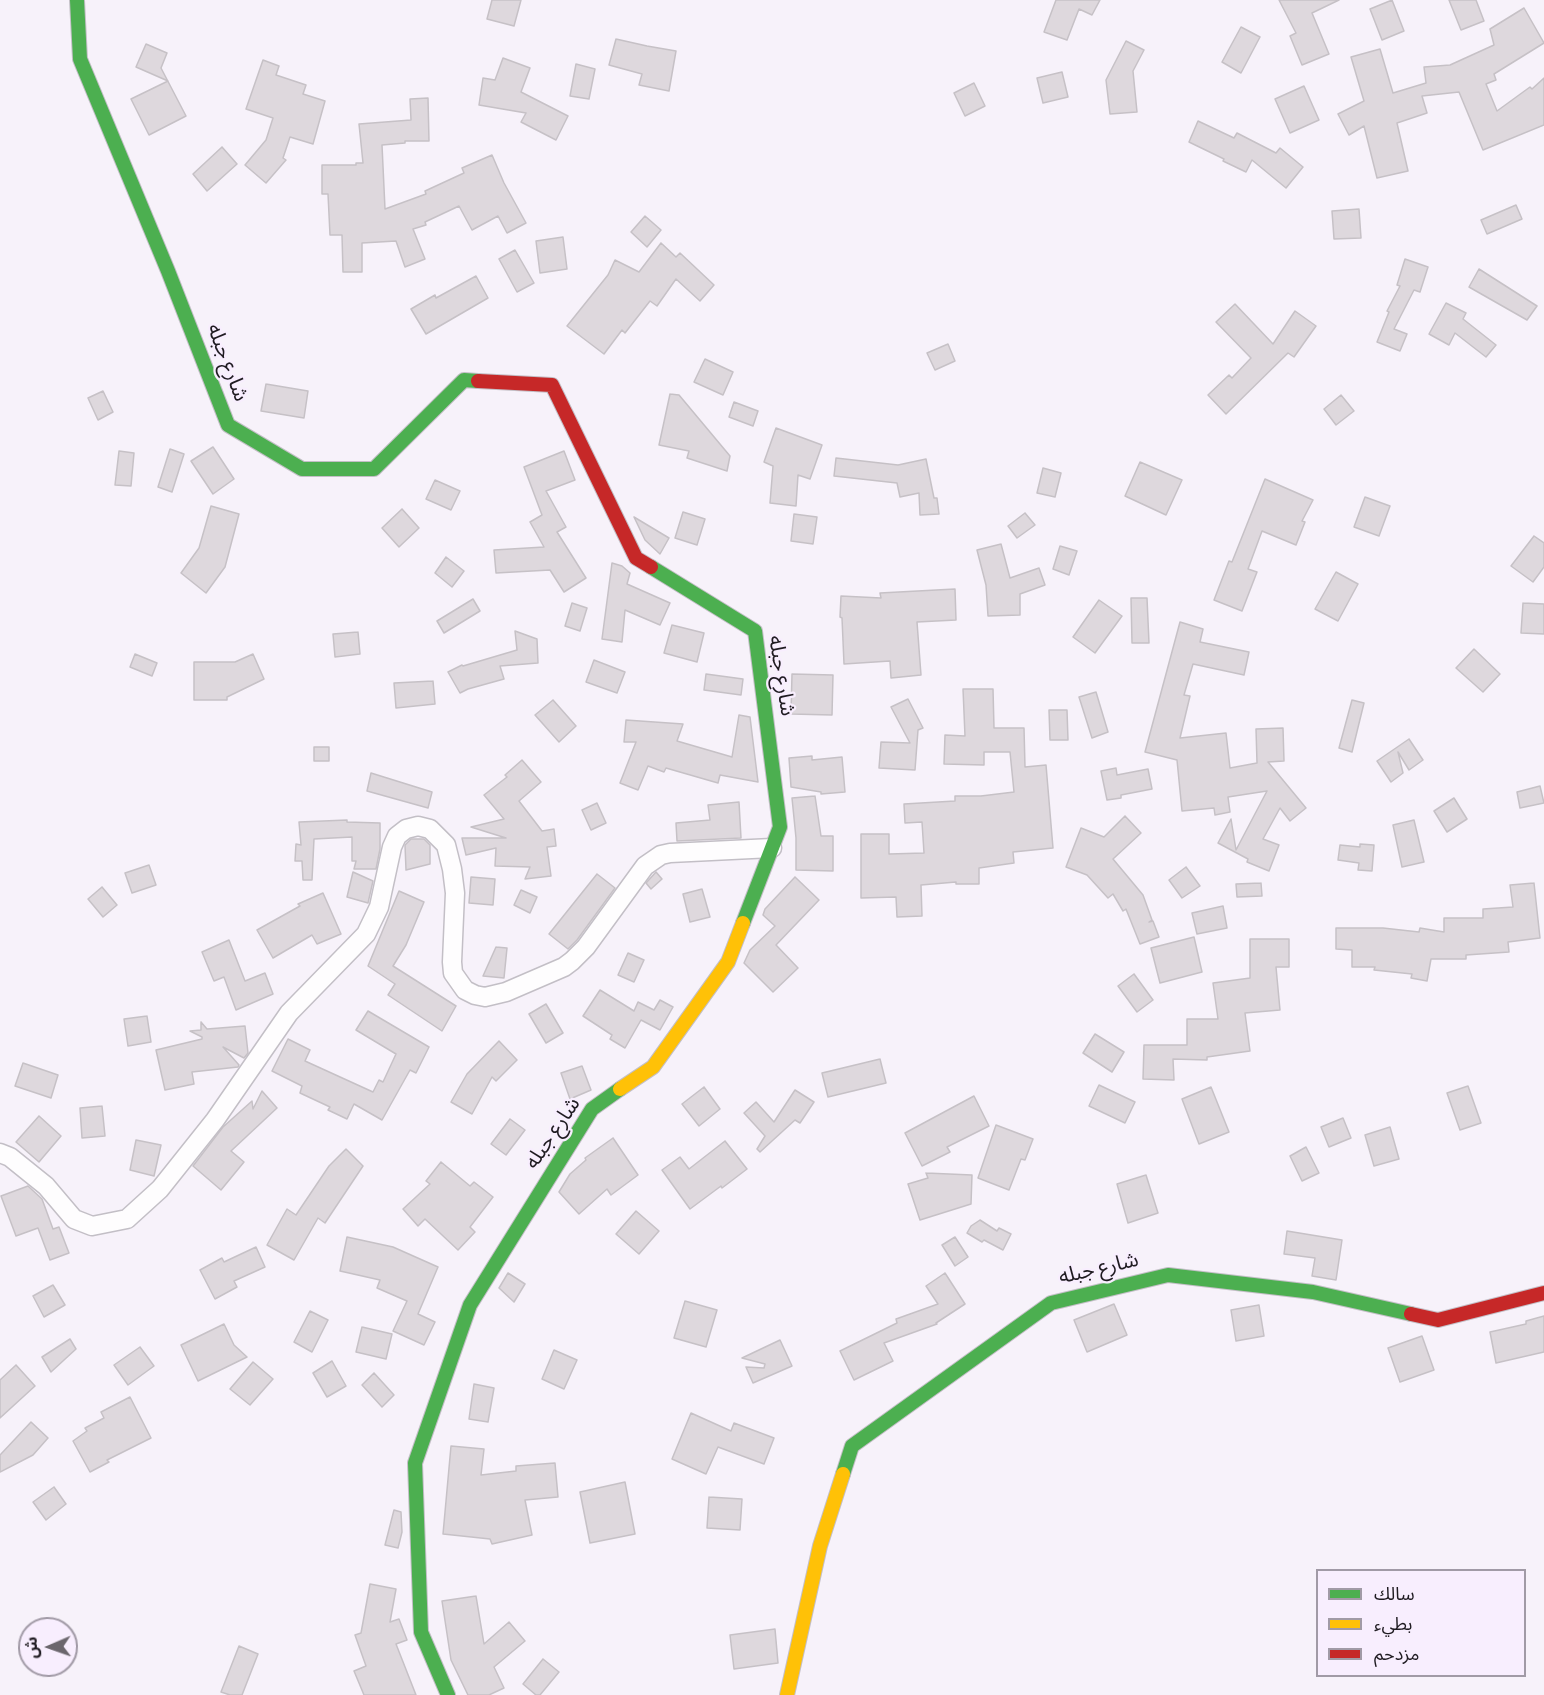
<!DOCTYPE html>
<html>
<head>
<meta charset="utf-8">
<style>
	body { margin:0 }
	#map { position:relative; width:1544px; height:1695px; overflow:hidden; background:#f7f2fa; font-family:"Source Sans 3","Noto Sans Arabic",sans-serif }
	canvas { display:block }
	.legend { position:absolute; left:1316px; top:1569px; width:210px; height:108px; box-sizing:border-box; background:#f8eefe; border:2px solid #a19aa6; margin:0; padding:8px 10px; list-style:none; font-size:18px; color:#1f1b21 }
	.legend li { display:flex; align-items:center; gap:12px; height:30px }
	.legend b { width:30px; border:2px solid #a19aa6 }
	.north { position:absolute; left:18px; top:1617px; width:60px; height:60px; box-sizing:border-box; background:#f8eefe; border:2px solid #a19aa6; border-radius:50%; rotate:268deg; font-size:16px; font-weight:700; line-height:24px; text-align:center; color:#1f1b21 }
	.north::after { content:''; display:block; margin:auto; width:21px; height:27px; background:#6b666d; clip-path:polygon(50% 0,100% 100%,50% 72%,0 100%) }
</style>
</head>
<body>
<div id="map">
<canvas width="1544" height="1695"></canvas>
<ul class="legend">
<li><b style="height:8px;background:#4caf50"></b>سالك</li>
<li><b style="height:8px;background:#ffc107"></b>بطيء</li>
<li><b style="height:8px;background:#c62828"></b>مزدحم</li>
</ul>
<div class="north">ش</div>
</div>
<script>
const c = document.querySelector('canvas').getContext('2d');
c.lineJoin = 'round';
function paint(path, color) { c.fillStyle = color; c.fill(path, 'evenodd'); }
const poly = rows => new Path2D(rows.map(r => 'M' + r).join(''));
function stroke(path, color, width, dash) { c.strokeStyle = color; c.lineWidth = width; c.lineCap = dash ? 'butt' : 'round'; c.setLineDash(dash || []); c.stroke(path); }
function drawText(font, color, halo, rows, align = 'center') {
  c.font = font + ' "Source Sans 3","Noto Sans Arabic",sans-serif'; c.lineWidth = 4.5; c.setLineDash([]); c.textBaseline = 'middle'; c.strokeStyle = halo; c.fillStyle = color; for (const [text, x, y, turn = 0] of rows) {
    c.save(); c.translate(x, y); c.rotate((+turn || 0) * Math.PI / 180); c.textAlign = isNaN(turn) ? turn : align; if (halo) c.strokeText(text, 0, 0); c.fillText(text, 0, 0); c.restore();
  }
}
const building = poly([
	[492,0,521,0,514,26,487,19,492,0],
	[1056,0,1100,0,1092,15,1079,9,1067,40,1044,32,1056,0],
	[1279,0,1339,0,1312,13,1329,54,1302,65,1290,36,1296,33,1279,0],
	[1392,0,1404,31,1382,40,1370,9,1392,0],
	[1449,0,1476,0,1484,21,1461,30,1449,0],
	[1524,8,1544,43,1494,74,1496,80,1486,84,1497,111,1530,87,1532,89,1544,78,1544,125,1483,150,1459,92,1422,96,1427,113,1397,123,1408,171,1377,178,1364,126,1349,135,1338,114,1364,101,1351,57,1380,49,1393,93,1426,83,1424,67,1450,65,1494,45,1490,29,1524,8],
	[1241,27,1260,37,1241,73,1222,62,1241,27],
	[616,39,647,46,676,51,669,91,639,85,642,74,609,65,616,39],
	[1126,41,1144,50,1133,71,1137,112,1110,114,1106,80,1126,41],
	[146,44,167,53,161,68,186,116,149,135,131,99,168,81,136,67,146,44],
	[503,58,530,68,521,92,568,116,556,140,521,122,526,113,479,105,483,78,495,80,503,58],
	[263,60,279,66,276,75,306,85,303,94,325,101,313,144,290,137,283,158,286,160,266,183,245,165,266,140,273,118,246,109,263,60],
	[576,64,595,69,589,99,570,96,576,64],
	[1062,72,1068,97,1043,103,1037,78,1062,72],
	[974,83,985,106,965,116,954,93,974,83],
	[1304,86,1319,120,1290,133,1275,99,1304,86],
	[428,98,429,141,405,141,405,143,382,145,385,209,426,194,425,191,464,173,462,168,492,155,504,183,526,223,507,233,498,216,472,230,459,206,425,222,426,225,413,229,425,259,405,267,396,241,362,243,362,272,343,272,342,235,330,235,328,194,322,194,322,165,356,165,356,163,363,163,359,124,411,120,410,99,428,98],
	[1198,121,1234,138,1237,133,1276,153,1280,148,1303,167,1286,188,1252,160,1246,172,1223,161,1224,159,1189,142,1198,121],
	[222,147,237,164,207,191,193,174,222,147],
	[1516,205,1522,219,1487,234,1481,220,1516,205],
	[1359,209,1361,238,1334,239,1332,211,1359,209],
	[645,216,661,230,647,247,631,232,645,216],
	[563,237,567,269,540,273,536,241,563,237],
	[661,243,676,257,680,253,714,285,700,301,676,279,657,306,650,301,625,333,622,330,604,354,567,326,608,275,615,260,639,272,661,243],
	[515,250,534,283,517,292,499,259,515,250],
	[1405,259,1428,267,1420,292,1414,290,1394,329,1407,334,1400,351,1377,342,1389,312,1387,311,1400,286,1397,285,1405,259],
	[1479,269,1537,306,1527,320,1469,287,1479,269],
	[476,276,488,298,426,334,411,309,435,295,436,298,476,276],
	[1446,303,1466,313,1463,319,1496,345,1486,357,1455,333,1449,345,1429,334,1446,303],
	[1235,304,1273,344,1295,311,1316,326,1294,357,1288,353,1226,414,1208,395,1229,375,1232,378,1251,358,1216,322,1235,304],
	[948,344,955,361,935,370,927,353,948,344],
	[705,359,733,372,723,395,694,382,705,359],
	[266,384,308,391,304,418,261,411,266,384],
	[103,391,113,412,98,420,88,398,103,391],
	[670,394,679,395,730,456,727,471,687,458,689,451,659,445,670,394],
	[1341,395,1354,411,1336,425,1324,409,1341,395],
	[734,402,758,411,753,426,729,417,734,402],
	[776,428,822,445,810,479,798,475,796,506,770,503,773,466,764,462,776,428],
	[213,447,234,479,213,494,191,461,213,447],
	[170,449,184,454,172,492,158,487,170,449],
	[119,451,134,453,131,486,115,485,119,451],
	[564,451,575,480,546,491,566,527,557,532,586,578,564,592,550,570,496,573,494,550,544,547,530,522,542,515,524,467,564,451],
	[836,458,898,465,926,459,934,498,937,498,939,514,920,515,919,493,900,497,897,483,834,476,836,458],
	[1140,462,1182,480,1166,515,1125,496,1140,462],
	[1043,468,1061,473,1055,497,1037,493,1043,468],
	[1265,479,1313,500,1302,521,1305,522,1296,545,1262,531,1248,569,1257,572,1242,611,1214,600,1229,561,1232,562,1265,479],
	[435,480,460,491,451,510,426,499,435,480],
	[1365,497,1390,506,1379,536,1354,527,1365,497],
	[211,506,239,514,225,567,206,593,181,573,199,548,211,506],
	[402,509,419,528,399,547,382,528,402,509],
	[683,512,705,519,697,545,675,538,683,512],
	[1025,513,1035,525,1017,538,1008,526,1025,513],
	[794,514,817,517,813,544,791,541,794,514],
	[634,517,669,538,660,554,645,540,634,517],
	[1534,536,1544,543,1544,567,1533,582,1511,566,1534,536],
	[1001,544,1010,578,1039,568,1045,585,1020,594,1020,615,988,616,986,585,977,550,1001,544],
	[1060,546,1077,551,1069,575,1053,569,1060,546],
	[446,557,464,571,452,587,435,573,446,557],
	[612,563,622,566,630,573,627,584,670,603,660,625,625,610,622,642,602,639,612,563],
	[1336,572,1358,584,1338,621,1315,609,1336,572],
	[955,589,956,620,917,622,921,675,891,678,890,661,844,664,842,618,840,617,841,596,881,598,880,593,955,589],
	[1131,598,1147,598,1149,643,1132,643,1131,598],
	[473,599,480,611,444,633,437,621,473,599],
	[1099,600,1122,616,1095,653,1073,637,1099,600],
	[572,603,587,608,580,631,565,626,572,603],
	[1523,603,1544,604,1544,634,1521,633,1523,603],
	[1180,622,1203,629,1200,642,1249,652,1244,675,1193,664,1184,695,1190,696,1180,738,1226,733,1230,768,1257,763,1256,729,1283,728,1284,761,1268,762,1306,808,1290,821,1280,808,1263,839,1279,845,1269,871,1247,862,1248,859,1218,843,1231,819,1236,850,1267,791,1228,797,1230,812,1215,815,1214,808,1182,811,1177,760,1145,752,1180,622],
	[672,625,704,633,697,662,664,653,672,625],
	[515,631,537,639,538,663,500,666,504,679,468,689,460,693,448,672,462,665,463,666,517,650,515,631],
	[358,632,360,654,335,657,333,634,358,632],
	[1474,649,1500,674,1483,692,1456,668,1474,649],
	[135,654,157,663,152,676,130,667,135,654],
	[253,654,264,679,227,697,227,700,194,700,194,662,235,662,253,654],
	[594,660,625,672,617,693,586,682,594,660],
	[706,674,743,679,741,695,704,690,706,674],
	[792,674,833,675,832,715,791,714,792,674],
	[433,681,435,704,396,708,394,683,433,681],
	[963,689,993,689,994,728,1024,728,1025,767,1046,765,1053,848,1013,852,1014,863,979,868,979,884,956,884,956,882,921,885,922,916,897,917,896,897,861,898,861,834,889,834,889,854,924,853,922,822,905,823,904,804,955,801,955,796,981,796,1014,792,1010,752,984,752,984,765,944,764,945,735,965,736,963,689],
	[1096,692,1108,732,1092,738,1079,697,1096,692],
	[908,699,923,728,918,730,915,770,879,768,881,742,910,743,891,707,908,699],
	[553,700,576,726,559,742,535,715,553,700],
	[1352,700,1364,703,1352,752,1339,748,1352,700],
	[1049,710,1067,710,1068,740,1050,740,1049,710],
	[739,715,750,717,758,782,720,775,718,783,666,768,664,772,648,766,638,790,620,783,636,742,624,742,626,720,683,724,677,741,732,757,739,715],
	[1409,739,1423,760,1409,770,1398,752,1403,773,1391,782,1377,761,1409,739],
	[314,747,329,747,329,761,314,761,314,747],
	[812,756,812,760,842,757,845,792,821,794,821,792,791,787,789,758,812,756],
	[522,760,541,782,519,801,542,831,554,829,556,846,547,847,551,876,525,879,530,867,495,866,496,848,466,855,462,838,506,838,471,827,504,819,484,795,507,777,505,775,522,760],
	[1116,768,1117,775,1148,769,1152,789,1121,795,1121,798,1107,800,1101,771,1116,768],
	[371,773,432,792,428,808,367,791,371,773],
	[1540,786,1544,803,1520,808,1517,792,1540,786],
	[815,796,821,836,833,836,833,871,796,870,796,838,792,798,815,796],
	[1454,798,1467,819,1447,832,1434,811,1454,798],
	[739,802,741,838,677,841,676,823,710,820,708,805,739,802],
	[597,803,606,823,591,830,582,810,597,803],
	[1125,816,1141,833,1113,859,1143,895,1152,920,1149,922,1153,921,1159,937,1140,944,1126,909,1123,911,1113,894,1108,898,1087,875,1066,867,1081,828,1104,837,1125,816],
	[347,820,347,822,380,823,380,849,376,869,354,869,356,861,352,861,352,837,314,839,312,880,303,880,302,861,295,861,296,844,301,845,299,822,347,820],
	[1414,820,1424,862,1402,867,1393,825,1414,820],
	[411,839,424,839,430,845,430,864,406,870,405,845,411,839],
	[1360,844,1374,845,1372,871,1358,870,1359,863,1338,860,1340,845,1360,847,1360,844],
	[149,865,156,885,132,893,125,873,149,865],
	[1186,867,1200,886,1182,898,1169,880,1186,867],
	[353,872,373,881,368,903,347,897,353,872],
	[656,872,662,879,651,889,646,883,656,872],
	[597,874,615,888,577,940,568,949,549,934,597,874],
	[471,877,495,879,493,905,469,903,471,877],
	[795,877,819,900,776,945,798,968,773,992,744,963,750,950,775,926,763,915,765,909,795,877],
	[1261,883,1262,896,1237,897,1236,884,1261,883],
	[1534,883,1540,938,1508,942,1509,952,1466,955,1466,959,1431,959,1427,981,1411,978,1412,974,1374,970,1375,967,1352,967,1352,950,1336,949,1336,928,1383,928,1419,932,1420,928,1444,932,1444,918,1483,918,1483,909,1513,907,1510,885,1534,883],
	[102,887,117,905,103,917,88,899,102,887],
	[702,889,710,917,690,922,683,894,702,889],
	[521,890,537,897,530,913,514,905,521,890],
	[399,891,424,902,406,945,393,966,456,1006,442,1031,388,995,395,984,368,966,399,891],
	[323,893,341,934,317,944,312,935,273,958,257,930,300,906,298,904,323,893],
	[1223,906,1227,928,1197,934,1192,913,1223,906],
	[1194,937,1202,972,1160,983,1151,948,1194,937],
	[1250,939,1289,939,1289,967,1276,967,1280,1010,1245,1013,1250,1051,1207,1057,1207,1060,1173,1059,1174,1080,1143,1079,1144,1045,1187,1045,1187,1019,1218,1019,1213,983,1250,978,1250,939],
	[229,940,245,981,265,973,273,994,236,1010,224,977,214,981,202,952,229,940],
	[496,947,507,948,504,978,483,976,496,947],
	[628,953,644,960,634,982,618,975,628,953],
	[1134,974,1153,1000,1137,1012,1118,986,1134,974],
	[600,990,634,1011,638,1002,654,1010,660,1000,673,1007,660,1030,641,1020,625,1048,610,1039,612,1035,583,1016,600,990],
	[546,1004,563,1033,546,1043,529,1014,546,1004],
	[368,1011,429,1047,416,1073,410,1070,382,1120,354,1104,347,1119,328,1110,330,1107,300,1093,302,1086,272,1071,288,1039,310,1050,305,1061,373,1092,379,1080,383,1082,396,1054,356,1030,368,1011],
	[147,1016,151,1042,128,1046,124,1019,147,1016],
	[201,1022,207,1029,245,1026,248,1053,244,1058,223,1047,239,1065,238,1067,192,1072,194,1084,165,1090,156,1050,202,1039,202,1037,190,1031,201,1030,201,1022],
	[1095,1034,1124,1052,1112,1072,1083,1053,1095,1034],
	[499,1041,517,1060,496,1081,492,1077,472,1114,451,1102,467,1074,499,1041],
	[880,1059,886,1083,828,1097,822,1073,880,1059],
	[23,1063,58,1075,51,1098,15,1086,23,1063],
	[582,1066,591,1090,570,1099,561,1073,582,1066],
	[1099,1085,1135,1102,1125,1123,1089,1106,1099,1085],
	[1468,1086,1481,1123,1460,1130,1447,1093,1468,1086],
	[704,1087,720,1109,699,1126,682,1104,704,1087],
	[1211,1087,1229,1132,1199,1144,1182,1099,1211,1087],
	[795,1090,814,1102,800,1123,795,1120,760,1152,757,1149,765,1136,744,1113,756,1102,774,1122,795,1090],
	[262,1091,277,1108,231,1151,244,1162,221,1190,193,1166,223,1127,252,1101,253,1109,262,1091],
	[974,1096,989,1126,947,1147,950,1152,922,1166,905,1133,974,1096],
	[102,1106,105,1136,82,1138,80,1108,102,1106],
	[39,1116,61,1136,39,1162,16,1142,39,1116],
	[1343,1118,1351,1138,1329,1147,1321,1127,1343,1118],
	[510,1119,525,1130,506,1155,491,1144,510,1119],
	[996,1125,1033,1139,1025,1160,1021,1159,1009,1190,978,1178,996,1125],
	[1390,1127,1399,1159,1374,1166,1365,1135,1390,1127],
	[613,1138,638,1175,611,1195,607,1189,579,1214,559,1192,570,1174,586,1160,585,1158,613,1138],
	[136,1140,161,1145,154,1176,130,1170,136,1140],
	[725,1141,747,1169,722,1188,721,1186,690,1209,662,1170,680,1157,689,1169,725,1141],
	[1306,1147,1319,1173,1302,1181,1290,1156,1306,1147],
	[346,1149,363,1166,325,1223,318,1218,294,1260,267,1245,287,1209,296,1215,329,1166,346,1149],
	[441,1162,470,1186,474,1182,493,1197,470,1227,475,1232,458,1250,425,1219,418,1226,403,1209,430,1184,426,1181,441,1162],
	[926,1173,972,1175,971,1204,920,1220,908,1184,928,1178,926,1173],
	[1146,1175,1158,1213,1128,1223,1117,1184,1146,1175],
	[28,1186,42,1199,53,1229,59,1227,69,1253,50,1260,38,1228,16,1236,1,1196,28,1186],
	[636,1211,659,1231,639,1254,616,1234,636,1211],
	[980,1220,997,1231,999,1228,1011,1234,1003,1250,984,1240,982,1242,967,1233,971,1226,980,1220],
	[1287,1231,1342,1240,1336,1280,1312,1276,1315,1258,1284,1254,1287,1231],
	[347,1237,393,1247,438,1267,418,1314,435,1322,424,1345,393,1331,407,1301,377,1288,380,1280,340,1271,347,1237],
	[955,1237,968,1257,955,1266,942,1245,955,1237],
	[256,1247,265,1267,234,1281,237,1287,215,1299,200,1270,222,1258,224,1262,256,1247],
	[508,1273,525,1284,514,1302,499,1288,508,1273],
	[945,1273,965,1304,936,1323,937,1324,884,1343,893,1361,854,1380,840,1351,897,1323,896,1319,938,1304,926,1286,945,1273],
	[53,1285,65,1305,44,1317,33,1296,53,1285],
	[685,1301,717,1310,706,1347,674,1338,685,1301],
	[1114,1304,1127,1335,1087,1352,1074,1320,1114,1304],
	[1259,1305,1264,1336,1236,1341,1231,1310,1259,1305],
	[310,1311,328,1320,312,1352,294,1342,310,1311],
	[1544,1316,1544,1352,1496,1363,1490,1332,1526,1324,1526,1321,1544,1316],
	[224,1324,234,1345,247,1357,198,1381,181,1345,224,1324],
	[362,1327,392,1334,386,1359,356,1352,362,1327],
	[1422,1336,1434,1370,1400,1382,1388,1348,1422,1336],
	[70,1339,76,1349,51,1372,42,1357,70,1339],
	[780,1340,792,1366,753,1383,746,1367,764,1368,765,1364,742,1358,780,1340],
	[140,1347,154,1366,128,1385,114,1365,140,1347],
	[554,1350,577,1360,564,1389,542,1379,554,1350],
	[332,1361,346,1386,327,1397,313,1373,332,1361],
	[253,1362,273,1379,250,1405,230,1389,253,1362],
	[16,1365,35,1386,0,1418,0,1380,16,1365],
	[374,1373,394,1395,382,1407,362,1385,374,1373],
	[474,1384,494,1388,488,1422,469,1419,474,1384],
	[130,1397,151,1438,107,1460,109,1462,90,1472,73,1441,87,1431,85,1428,104,1418,101,1412,130,1397],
	[691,1413,731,1431,734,1423,774,1438,764,1464,718,1447,706,1474,672,1459,691,1413],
	[31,1422,48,1438,33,1455,0,1472,0,1455,31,1422],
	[451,1446,484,1449,481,1475,516,1471,516,1466,555,1463,558,1497,525,1500,532,1535,492,1544,490,1539,443,1534,451,1446],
	[625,1482,635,1534,590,1543,580,1492,625,1482],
	[54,1487,66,1504,46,1520,33,1502,54,1487],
	[709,1497,742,1499,740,1530,707,1528,709,1497],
	[394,1510,401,1512,402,1532,398,1548,385,1545,394,1510],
	[370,1584,396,1589,390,1622,399,1619,407,1640,396,1644,416,1695,364,1695,354,1671,366,1666,355,1635,361,1633,370,1584],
	[476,1596,484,1644,509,1622,525,1641,494,1667,504,1688,489,1695,468,1695,451,1660,442,1601,476,1596],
	[775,1629,778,1663,734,1669,730,1635,775,1629],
	[239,1646,258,1654,242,1695,230,1695,221,1692,239,1646],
	[543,1659,559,1672,540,1695,536,1695,523,1684,543,1659]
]);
const street = poly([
	[0,1153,10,1157,46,1186,74,1219,92,1226,127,1219,160,1189,215,1120,289,1013,366,934,379,907,392,847,397,836,406,829,418,826,430,829,446,845,452,869,455,893,452,962,453,973,465,990,475,995,485,997,506,992,564,967,572,961,586,947,645,866,661,855,670,853,772,848]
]);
const fast = poly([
	[77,0,80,59,168,271,228,425,302,469,374,469,464,380,478,381],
	[651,567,755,631,780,827,743,923],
	[843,1474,852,1446,1051,1303,1168,1275,1313,1292,1411,1314],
	[448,1695,421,1632,415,1463,470,1305,592,1109,620,1089]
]);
const slow = poly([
	[620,1089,653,1067,728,962,743,923],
	[787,1695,820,1546,843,1474]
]);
const jam = poly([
	[478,381,552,385,636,558,651,567],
	[1411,1314,1438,1320,1544,1293]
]);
const streetNames = [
	["شارع جبله",226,363,69],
	["شارع جبله",780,676,81],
	["شارع جبله",554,1134,-56],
	["شارع جبله",1099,1270,-13]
];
paint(building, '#ded8dd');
stroke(building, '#c6c1c6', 1.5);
stroke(street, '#c3bfc6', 21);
stroke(fast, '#c3bfc6', 16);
stroke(slow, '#c3bfc6', 16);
stroke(jam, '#c3bfc6', 16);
stroke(street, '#fefdfe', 18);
stroke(fast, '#4caf50', 14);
stroke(slow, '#ffc107', 14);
stroke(jam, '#c62828', 14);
drawText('21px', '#1f1b21', '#f8eefe', streetNames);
</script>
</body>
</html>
